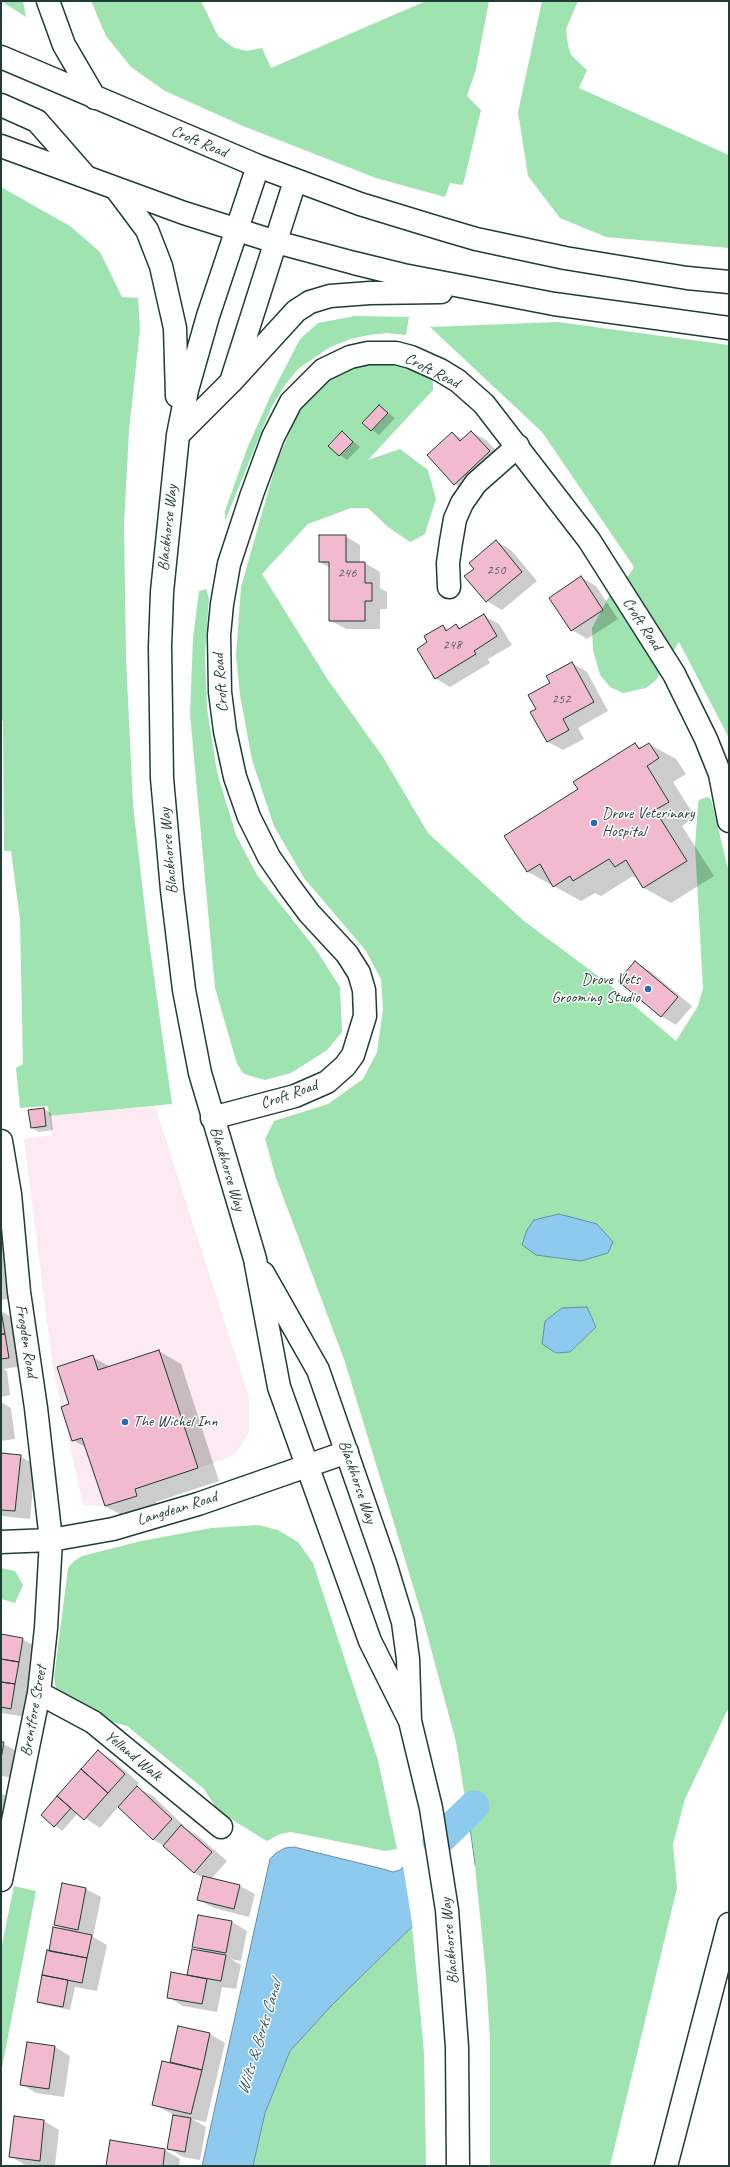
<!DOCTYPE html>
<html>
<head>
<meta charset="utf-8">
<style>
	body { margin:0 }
	#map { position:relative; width:730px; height:2167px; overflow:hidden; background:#fff; font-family:Caveat,sans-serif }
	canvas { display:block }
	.frame { position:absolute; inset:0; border:2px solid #1f3d34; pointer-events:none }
</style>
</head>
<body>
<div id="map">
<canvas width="730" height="2167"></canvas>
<div class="frame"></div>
</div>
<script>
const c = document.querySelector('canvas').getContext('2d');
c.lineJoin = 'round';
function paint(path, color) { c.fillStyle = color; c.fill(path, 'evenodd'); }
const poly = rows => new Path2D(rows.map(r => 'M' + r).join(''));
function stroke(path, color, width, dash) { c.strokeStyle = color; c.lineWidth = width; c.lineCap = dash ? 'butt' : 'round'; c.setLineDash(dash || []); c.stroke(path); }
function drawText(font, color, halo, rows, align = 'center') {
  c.font = font + ' Caveat,sans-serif'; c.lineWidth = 3; c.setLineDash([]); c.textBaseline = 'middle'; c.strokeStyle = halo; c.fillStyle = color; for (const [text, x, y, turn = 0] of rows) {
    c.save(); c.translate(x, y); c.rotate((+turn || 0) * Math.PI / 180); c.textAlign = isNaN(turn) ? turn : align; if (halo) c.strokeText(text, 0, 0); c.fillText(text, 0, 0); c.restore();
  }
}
const built = poly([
	[155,1106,249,1398,249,1432,236,1453,222,1460,135,1489,137,1496,105,1506,83,1505,53,1368,24,1139,52,1135,49,1116]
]);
const green = poly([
	[1,1,23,1,26,17],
	[91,1,201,1,218,36,234,48,247,51,262,48,271,68,426,1,489,1,476,69,467,96,481,110,463,185,450,183,445,197,376,178,243,126,165,91,131,67,106,36],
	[542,1,578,1,566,29,568,45,571,55,587,70,579,88,729,155,729,248,606,237,560,218,528,176,518,112],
	[1,187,70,226,100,252,122,297,138,298,140,329,129,431,124,524,126,658,133,805,147,927,172,1104,49,1116,48,1106,20,1108,16,1068,23,1064,20,920,11,851,4,851,3,722,1,718],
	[355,316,409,317,406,335,387,333,368,335,351,339,330,347,298,369,284,386,271,408,225,521,225,511,248,446,270,397,300,339,318,323],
	[558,322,729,345,729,738,679,642,656,680,646,688,623,693,610,687,600,675,593,650,592,628,611,593,629,575,634,567,542,432,430,327],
	[379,363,409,366,433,377,433,390,368,460,400,449,428,470,436,499,425,534,410,542,388,527,368,508,351,508,308,524,262,574,328,680,383,757,428,833,524,921,610,985,676,1041,698,1006,703,988,695,846,698,804,699,800,707,797,711,799,729,873,729,1707,685,1799,673,1844,677,1888,610,2166,490,2166,490,2041,486,1975,473,1847,456,1742,423,1619,345,1362,276,1178,265,1139,274,1121,328,1104,363,1079,377,1052,383,1009,381,979,366,951,304,878,274,826,252,760,240,695,236,656,241,587,276,464,299,410,307,398,331,376,345,369],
	[379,405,388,414,371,431,362,423],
	[342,431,353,442,339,456,328,445],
	[206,589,209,598,205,653,207,708,217,772,236,835,257,875,315,948,340,987,342,1032,327,1050,291,1073,265,1080,244,1074,237,1064,215,988,190,714,193,638,199,591],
	[258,1525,278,1530,298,1542,313,1563,378,1760,397,1849,385,1851,291,1832,280,1834,267,1841,218,1811,204,1789,127,1726,112,1722,56,1689,54,1678,68,1568,73,1562,82,1556,141,1541,211,1528],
	[1,1568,15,1571,23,1585,15,1603,1,1599],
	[14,1886,36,1891,1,2073,1,1949],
	[412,1926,424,2052,426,2166,253,2166,265,2113,290,2051,332,2005]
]);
const water = poly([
	[559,1214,597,1224,613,1242,608,1253,581,1261,536,1255,522,1245,527,1230,534,1220,559,1214],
	[587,1307,596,1327,570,1352,556,1353,542,1344,545,1321,562,1308,587,1307],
	[467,1805,475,1865,332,2005,290,2051,265,2113,253,2166,202,2166,270,1859,276,1853,285,1848,294,1847,383,1869,393,1872,400,1870,467,1805]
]);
const pier = poly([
	[466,1803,475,1868,413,1929,403,1866]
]);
const shadow = poly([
	[379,406,395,418,379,435,363,423],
	[342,432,360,447,347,460,340,455],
	[471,432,486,440,505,460,470,493,455,484,452,433,463,439],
	[345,536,360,545,360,563,365,563,380,572,380,588,387,592,387,609,380,609,380,629,346,629,330,620,330,568,320,562],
	[496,541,511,550,537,581,502,610,487,601,475,569],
	[581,577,596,586,618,619,587,639,572,630],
	[484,616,499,624,512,645,488,659,490,663,450,687,435,678,429,643,443,626,449,630,456,625,462,629],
	[572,663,587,672,608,711,578,728,584,739,563,750,548,742,537,709,551,684],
	[635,744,642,748,649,744,676,759,686,774,673,782,695,817,682,826,714,876,671,903,644,888,639,880,633,876,601,896,595,893,581,901,528,872,506,836,579,790],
	[635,962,650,971,692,1006,676,1025,661,1016],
	[44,1109,51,1113,53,1130,39,1132,32,1128],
	[1,1245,9,1250,16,1298,1,1300],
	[1,1311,17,1320,23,1366,3,1369,7,1371,10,1395,1,1397],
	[159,1351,181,1364,219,1481,156,1502,158,1508,127,1518,105,1506,87,1448,73,1440,92,1357,111,1367],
	[1,1402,11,1408,15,1439,1,1441],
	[1,1454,20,1456,35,1465,30,1519,1,1516],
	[1,1635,22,1639,37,1647,26,1717,1,1713],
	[1,1743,19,1752,14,1778,1,1776],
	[98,1751,113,1760,139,1783,136,1787,153,1796,187,1829,197,1835,227,1861,211,1879,240,1886,255,1894,249,1917,214,1908,199,1900,203,1878,194,1873,164,1846,154,1840,119,1806,100,1828,78,1813,62,1831,42,1815],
	[1,1793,9,1798,1,1837],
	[86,1889,101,1897,93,1937,107,1945,97,1991,75,1987,70,2010,45,2005,38,2001,65,1930,55,1925],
	[199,1916,232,1922,247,1931,241,1961,231,1959,241,1965,236,1989,222,1987,217,2012,183,2006,168,1997,188,1976,193,1950,203,1951,193,1946],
	[179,2027,210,2034,225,2043,206,2122,192,2119,206,2127,200,2160,183,2157,168,2148,174,2115,153,2104,171,2064],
	[28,2043,55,2047,70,2056,64,2097,36,2093,21,2084],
	[15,2117,44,2121,59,2130,55,2166,25,2165,10,2156],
	[111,2141,165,2150,180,2159,179,2166,107,2166]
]);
const canal = poly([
	[438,1841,474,1806]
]);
const building = poly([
	[379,405,388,413,371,431,362,423,379,405],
	[342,431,353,442,339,456,328,446,342,431],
	[471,431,490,451,454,485,427,455,452,432,460,441,471,431],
	[319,535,346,535,346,562,365,562,365,583,372,583,372,601,365,601,365,621,329,621,329,562,319,562,319,535],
	[496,540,522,572,486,602,464,576,474,569,469,563,496,540],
	[581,576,603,610,571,631,549,598,581,576],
	[484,614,497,636,474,651,476,654,435,679,417,649,427,642,424,636,443,625,446,631,456,624,459,629,484,614],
	[572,662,594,702,563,719,569,730,547,742,530,712,536,709,528,695,550,683,546,676,572,662],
	[635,743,639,749,649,743,659,758,647,766,669,802,655,810,687,861,643,888,626,860,615,867,609,859,573,881,570,876,553,887,540,864,527,872,504,836,578,789,573,782,635,743],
	[635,961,678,997,661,1017,618,981,635,961],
	[44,1108,46,1126,31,1128,28,1110,44,1108],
	[1,1310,5,1334,1,1334,1,1310],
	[1,1334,5,1334,9,1358,1,1359,1,1334],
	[159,1350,198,1468,135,1489,137,1496,105,1506,82,1438,72,1441,61,1407,69,1404,57,1367,93,1355,98,1370,159,1350],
	[1,1453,21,1455,15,1511,1,1510,1,1453],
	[1,1634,23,1638,19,1662,1,1659,1,1634],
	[1,1659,19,1662,15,1684,1,1682,1,1659],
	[1,1682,15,1684,11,1709,1,1707,1,1682],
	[1,1742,4,1742,1,1759,1,1742],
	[98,1750,125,1774,108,1793,81,1769,98,1750],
	[81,1769,108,1793,84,1820,57,1796,81,1769],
	[137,1786,172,1819,153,1840,118,1807,137,1786],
	[57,1796,71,1808,54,1827,41,1815,57,1796],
	[181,1825,212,1852,194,1873,163,1846,181,1825],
	[203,1876,240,1885,234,1909,197,1900,203,1876],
	[62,1883,86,1888,78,1930,54,1925,62,1883],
	[198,1915,232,1921,226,1953,192,1947,198,1915],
	[53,1927,92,1935,87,1958,49,1951,53,1927],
	[192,1949,226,1955,221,1981,187,1975,192,1949],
	[47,1950,87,1958,82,1983,42,1975,47,1950],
	[171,1972,207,1979,202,2004,167,1998,171,1972],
	[42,1975,68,1980,63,2007,37,2002,42,1975],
	[178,2026,210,2033,202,2070,170,2062,178,2026],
	[27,2042,55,2046,49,2089,20,2085,27,2042],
	[162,2061,202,2070,191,2114,152,2105,162,2061],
	[173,2115,191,2118,185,2152,167,2149,173,2115],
	[14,2116,44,2120,40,2161,9,2157,14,2116],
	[110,2140,165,2149,163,2166,106,2166,110,2140]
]);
const minor = poly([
	[449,587,448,563,451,542,455,519,462,503,476,483,518,446],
	[212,1118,295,1096,327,1082,345,1066,353,1055,365,1016,364,990,359,973,347,954,309,913,289,886,269,857,249,817,235,777,225,731,220,692,219,635,222,604,229,564,252,494,273,437,291,402,323,370,350,357,368,353,396,353,411,357,440,370,458,381,484,404,589,540,674,674,706,739,720,774,729,821],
	[1,1141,10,1194,19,1292,36,1408,51,1540,46,1628,39,1693,1,1880],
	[1,1542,51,1540,113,1529,198,1504,347,1452],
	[39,1693,93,1722,221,1827]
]);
const major = poly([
	[48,1,64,45,95,98],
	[1,57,258,166,360,204,442,229,476,239,565,258,687,278,729,282],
	[1,105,37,121,86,177],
	[1,146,184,213,276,242,354,263,403,275,554,304,729,328],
	[258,166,208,316,187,390,178,435,162,592,160,647,162,778,172,890,184,990,200,1073,255,1259,279,1387,370,1641,410,1721],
	[117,190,147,230,161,266,175,328,177,396],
	[231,382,296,311,310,302,330,296,370,293,441,292],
	[178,435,231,382,295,181],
	[263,1273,318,1370,385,1563,403,1622,408,1659,410,1721,431,1808,447,1910,457,2047,458,2166]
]);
const highway = poly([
	[666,2166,729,1924]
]);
const markers = [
	[594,823,4,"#1f6fb2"],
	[648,989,4,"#1f6fb2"],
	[125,1422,4,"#1f6fb2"]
];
const numberNames = [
	["250",496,570],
	["246",347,573],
	["248",452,645],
	["252",561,699]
];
const streetNames = [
	["Croft Road",199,142,23],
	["Croft Road",432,371,27],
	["Blackhorse Way",168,528,-84],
	["Croft Road",642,624,57],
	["Croft Road",221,683,-94],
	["Blackhorse Way",169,851,-95],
	["Croft Road",289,1095,-19],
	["Blackhorse Way",227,1169,73],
	["Frogden Road",26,1341,81],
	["Blackhorse Way",357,1482,71],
	["Langdean Road",177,1509,-17],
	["Brentfore Street",34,1711,-80],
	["Yelland Walk",133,1756,40],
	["Blackhorse Way",450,1941,-95]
];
const poiNames = [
	["Drove Veterinary",602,814],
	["Hospital",602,832],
	["Drove Vets",640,980,"right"],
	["Grooming Studio",640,998,"right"],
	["The Wichel Inn",133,1422]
];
const waterNames = [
	["Wilts & Berks Canal",260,2038,-73]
];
paint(built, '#fbeaf1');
paint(green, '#9fe4b0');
paint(water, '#8ecaee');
stroke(water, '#6292a4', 1);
paint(pier, '#fff');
paint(shadow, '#0003');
stroke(canal, '#8ecaee', 31);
paint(building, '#f2bacf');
stroke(building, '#1f3d34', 1);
stroke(minor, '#1f3d34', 25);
stroke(major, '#1f3d34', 25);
stroke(highway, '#1f3d34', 25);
stroke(minor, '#fff', 22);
stroke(major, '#fff', 22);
stroke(highway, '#fff', 22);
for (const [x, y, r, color] of markers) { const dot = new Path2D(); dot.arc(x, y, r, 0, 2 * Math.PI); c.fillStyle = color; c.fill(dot); stroke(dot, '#fff', 1.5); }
drawText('14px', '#545c5b', null, numberNames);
drawText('16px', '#1f3d34', '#fff', streetNames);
drawText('16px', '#1f3d34', '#fff', poiNames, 'left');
drawText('italic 17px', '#3b6062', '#fff', waterNames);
</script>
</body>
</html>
